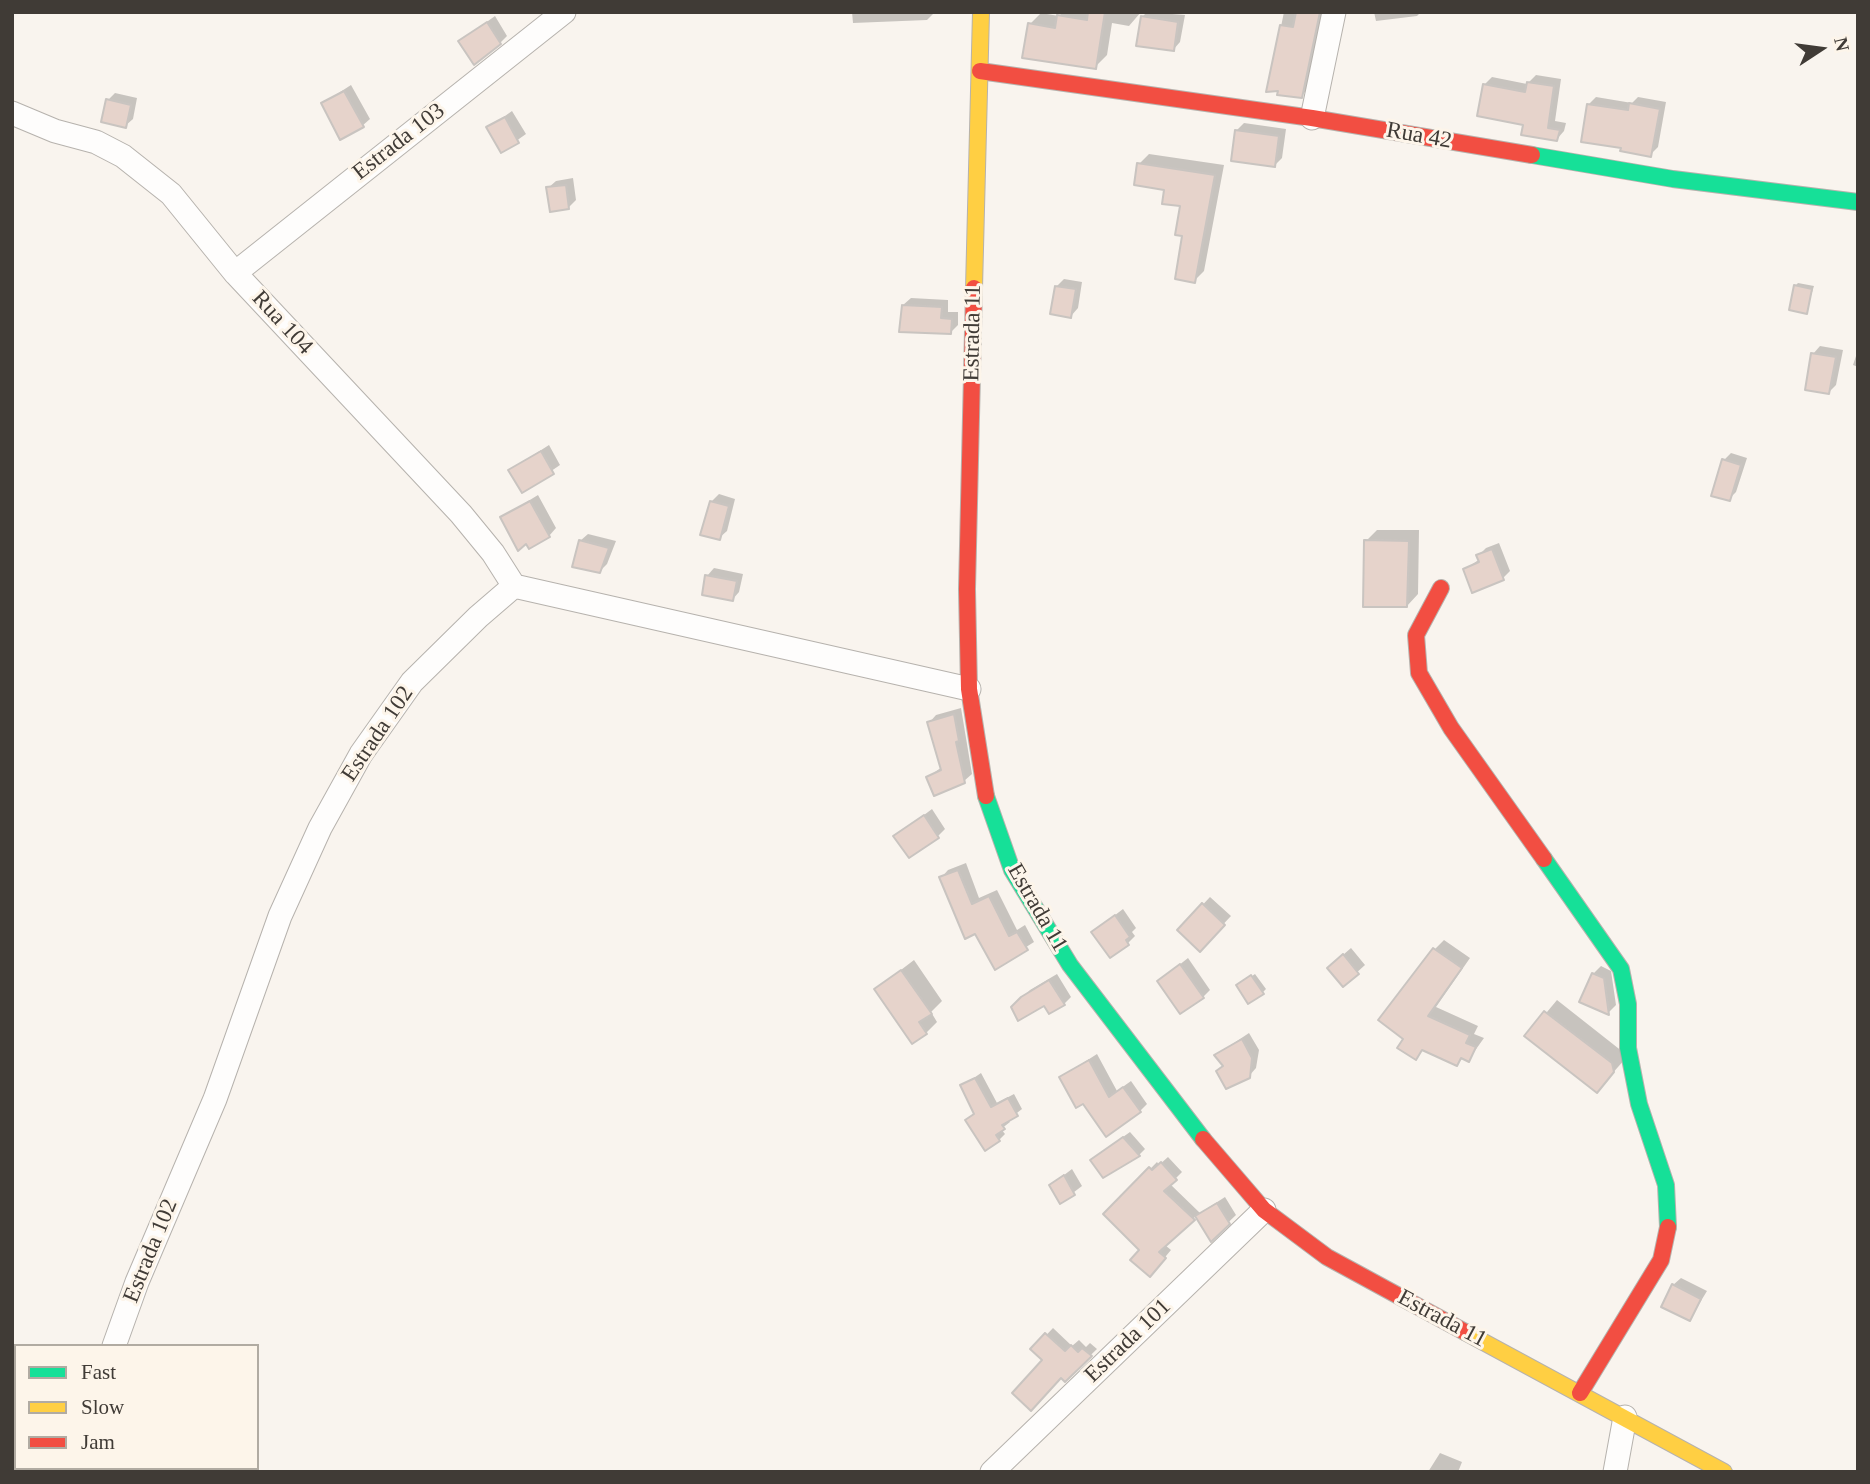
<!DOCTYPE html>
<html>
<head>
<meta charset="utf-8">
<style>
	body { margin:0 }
	#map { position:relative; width:1870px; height:1484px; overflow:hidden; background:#f9f4ee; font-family:"Times New Roman",serif }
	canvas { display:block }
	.frame { position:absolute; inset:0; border:14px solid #403b36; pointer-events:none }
	.legend { position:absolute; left:14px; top:1344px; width:245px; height:126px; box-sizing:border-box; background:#fdf5ea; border:2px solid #b1aba2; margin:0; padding:9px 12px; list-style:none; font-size:21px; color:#403b36 }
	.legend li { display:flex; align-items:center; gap:14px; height:35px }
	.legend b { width:35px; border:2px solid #b1aba2 }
	.north { position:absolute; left:1786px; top:14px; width:70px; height:70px; -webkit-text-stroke:5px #fdf5ea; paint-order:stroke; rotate:77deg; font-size:19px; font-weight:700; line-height:28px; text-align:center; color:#403b36 }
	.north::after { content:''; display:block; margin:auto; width:24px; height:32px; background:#403b36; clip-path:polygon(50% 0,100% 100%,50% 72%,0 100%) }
</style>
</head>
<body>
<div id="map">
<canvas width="1870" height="1484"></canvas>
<div class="frame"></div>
<ul class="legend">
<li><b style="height:9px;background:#16e098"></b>Fast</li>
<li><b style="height:9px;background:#ffcf43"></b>Slow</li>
<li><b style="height:9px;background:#f24e42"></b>Jam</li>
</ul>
<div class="north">N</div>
</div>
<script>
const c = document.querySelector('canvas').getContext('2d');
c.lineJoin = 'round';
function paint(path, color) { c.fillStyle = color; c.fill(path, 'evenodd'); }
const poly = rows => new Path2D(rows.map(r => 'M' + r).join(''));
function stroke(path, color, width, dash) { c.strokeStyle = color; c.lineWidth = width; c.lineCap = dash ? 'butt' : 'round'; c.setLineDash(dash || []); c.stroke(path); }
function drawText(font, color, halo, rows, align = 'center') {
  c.font = font + ' "Times New Roman",serif'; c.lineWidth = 6; c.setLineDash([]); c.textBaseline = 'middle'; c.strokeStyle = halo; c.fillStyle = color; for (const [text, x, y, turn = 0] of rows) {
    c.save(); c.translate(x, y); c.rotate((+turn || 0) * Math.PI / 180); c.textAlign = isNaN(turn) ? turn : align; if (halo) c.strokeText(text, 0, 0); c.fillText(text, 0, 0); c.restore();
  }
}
const shadow = poly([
	[852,12,935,12,927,20,853,23],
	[1063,12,1141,12,1129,26,1112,23,1107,55,1095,67,1030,24,1041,13,1059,16],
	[1147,12,1185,15,1180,42,1173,50,1142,17],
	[1284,12,1327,12,1311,86,1301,96,1280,88,1268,90],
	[1374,12,1421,12,1417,16,1376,21],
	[495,16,507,36,500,43,460,41],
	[1536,75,1561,79,1555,121,1566,123,1564,131,1557,139,1525,124,1484,85,1492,77,1527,84],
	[351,85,370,119,362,126,323,103],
	[115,93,137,98,133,119,125,126,108,100],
	[1596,97,1632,103,1638,97,1666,102,1658,147,1650,155,1588,105],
	[512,111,526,134,502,151,488,128],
	[1244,123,1286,129,1282,158,1275,165,1236,131],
	[1149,154,1224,165,1204,271,1194,281,1184,235,1182,205,1139,164],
	[573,178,576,200,568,208,548,188,556,181],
	[1064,279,1082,282,1078,308,1071,316,1056,287],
	[1798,283,1814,286,1806,312,1795,286],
	[911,298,948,300,948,312,958,312,958,325,950,333,903,305],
	[1820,346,1843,350,1836,385,1829,392,1813,354],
	[1858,350,1858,367,1853,365],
	[549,445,560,465,522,491,510,470],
	[1731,453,1747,458,1736,492,1729,499,1724,460],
	[719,494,735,499,727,531,719,538,711,502],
	[538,495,556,528,549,536,502,517],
	[1377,530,1419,530,1418,594,1407,606,1366,541],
	[588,534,616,541,607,564,600,571,580,541],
	[1499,543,1510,571,1503,578,1465,569,1480,559,1478,556,1486,548],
	[714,568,743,574,739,592,732,600,707,576],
	[961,708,972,774,964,781,928,777,942,767,929,723,936,715],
	[932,809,945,829,938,836,896,836],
	[966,863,979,898,997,890,1017,930,1025,925,1034,942,995,967,941,878,948,870],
	[1210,897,1231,916,1200,949,1179,930],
	[1123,909,1136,928,1132,932,1135,936,1128,943,1093,932],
	[1444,940,1470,958,1436,1007,1478,1026,1474,1034,1484,1038,1469,1059,1464,1057,1457,1064,1424,1049,1416,1058,1405,1038,1435,949],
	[1351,948,1365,965,1343,985,1336,961],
	[1188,958,1210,990,1203,997,1159,981],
	[914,960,942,1001,931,1012,937,1022,926,1033,876,989],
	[1601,966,1611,971,1616,1005,1609,1012,1582,1001,1593,974],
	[1057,974,1071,997,1064,1004,1013,1008,1030,990],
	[1255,974,1266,989,1263,992,1242,983],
	[1557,1000,1623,1052,1625,1059,1597,1091,1527,1036],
	[1249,1033,1259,1050,1256,1068,1249,1076,1225,1065,1216,1055],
	[1097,1054,1117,1091,1131,1081,1147,1104,1140,1111,1083,1101,1061,1077],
	[981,1073,997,1103,1014,1094,1022,1109,1008,1120,1010,1122,1001,1129,1005,1134,999,1140,976,1113,962,1086],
	[1130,1132,1145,1149,1139,1155,1099,1154],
	[1168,1157,1182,1172,1170,1184,1200,1213,1225,1197,1236,1215,1211,1239,1197,1215,1165,1245,1171,1250,1156,1268,1106,1214,1157,1162,1159,1165],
	[1072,1169,1082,1186,1061,1202,1051,1185],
	[1681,1278,1707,1291,1690,1319,1673,1285],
	[1053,1328,1072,1346,1079,1340,1086,1347,1090,1343,1097,1349,1065,1380,1033,1349],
	[1440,1453,1462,1462,1458,1472,1428,1472]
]);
const building = poly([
	[1088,12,1105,12,1096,69,1022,58,1028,23,1055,28,1057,15,1087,20,1088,12],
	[1296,12,1320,12,1302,98,1277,95,1278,91,1266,92,1280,25,1293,27,1296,12],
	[1141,16,1178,22,1174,51,1136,46,1141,16],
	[487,22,501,44,474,65,458,41,487,22],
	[1527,82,1554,86,1548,128,1560,130,1557,141,1521,135,1523,125,1477,116,1483,84,1525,92,1527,82],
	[344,91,364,127,340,140,321,103,344,91],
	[106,99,131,105,126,128,101,122,106,99],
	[1629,103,1660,109,1651,157,1620,151,1621,148,1581,142,1587,104,1628,110,1629,103],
	[505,117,519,143,501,153,486,127,505,117],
	[1235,130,1279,136,1275,167,1231,161,1235,130],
	[1137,163,1215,175,1195,283,1175,279,1182,236,1175,235,1180,206,1162,204,1164,190,1134,185,1137,163],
	[566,185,569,209,550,212,546,187,566,185],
	[1794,285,1812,289,1807,314,1789,310,1794,285],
	[1055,286,1076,289,1071,318,1050,314,1055,286],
	[902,305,942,307,941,318,952,319,951,334,899,332,902,305],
	[1811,353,1836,357,1829,394,1805,390,1811,353],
	[541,451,554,474,522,493,508,470,541,451],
	[1722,459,1741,465,1730,501,1711,496,1722,459],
	[530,501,550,537,529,549,526,544,518,551,500,517,530,501],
	[710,501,729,506,720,540,700,535,710,501],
	[579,540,609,548,600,573,572,567,579,540],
	[1364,540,1409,541,1407,607,1363,607,1364,540],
	[1492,549,1504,580,1472,593,1463,569,1479,562,1476,555,1492,549],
	[705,575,737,581,733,601,702,595,705,575],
	[954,714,959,741,956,742,965,783,934,796,926,777,941,770,927,722,954,714],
	[924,815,939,838,909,858,893,836,924,815],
	[958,870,972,904,989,896,1009,936,1017,932,1028,950,995,970,975,934,965,939,939,877,958,870],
	[1202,903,1225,925,1200,952,1177,930,1202,903],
	[1115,915,1130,937,1126,940,1129,945,1110,958,1091,932,1115,915],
	[1433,948,1462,968,1428,1016,1470,1035,1466,1043,1476,1047,1469,1062,1461,1058,1457,1066,1422,1050,1416,1060,1397,1048,1403,1039,1378,1020,1433,948],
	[1343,954,1359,974,1343,987,1327,968,1343,954],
	[1180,964,1204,998,1180,1014,1157,981,1180,964],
	[901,970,932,1014,919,1022,927,1034,912,1044,874,989,901,970],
	[1592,973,1604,978,1609,1015,1579,1002,1592,973],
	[1251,975,1264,994,1248,1004,1236,985,1251,975],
	[1049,980,1065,1005,1049,1014,1044,1006,1018,1021,1011,1007,1021,997,1049,980],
	[1544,1011,1612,1063,1614,1072,1597,1093,1524,1036,1544,1011],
	[1242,1039,1252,1058,1250,1078,1226,1089,1216,1071,1223,1066,1214,1055,1242,1039],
	[1089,1060,1109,1097,1123,1087,1141,1112,1106,1137,1083,1104,1076,1108,1059,1077,1089,1060],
	[975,1078,991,1107,1008,1098,1018,1116,1002,1125,1005,1129,996,1135,1000,1141,985,1151,965,1120,974,1114,960,1085,975,1078],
	[1123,1137,1140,1156,1103,1178,1090,1160,1123,1137],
	[1161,1162,1177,1180,1164,1191,1195,1220,1159,1252,1166,1258,1150,1277,1130,1260,1139,1250,1103,1214,1149,1167,1152,1170,1161,1162],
	[1064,1175,1075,1195,1060,1204,1049,1185,1064,1175],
	[1217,1203,1230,1224,1211,1242,1195,1216,1217,1203],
	[1672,1284,1701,1299,1690,1321,1661,1307,1672,1284],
	[1045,1333,1065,1351,1071,1345,1078,1352,1082,1348,1092,1356,1065,1382,1061,1378,1031,1411,1012,1393,1042,1360,1030,1349,1045,1333]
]);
const street = poly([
	[12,113,55,131,96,142,123,156,171,194,235,273,461,514,493,553,514,586],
	[1312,118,1334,12],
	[235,273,564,12],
	[514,586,969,689],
	[114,1346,137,1282,215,1099,280,916,320,828,361,754,412,682,478,617,514,586],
	[82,1472,83,1468],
	[992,1472,1264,1210],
	[1615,1472,1625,1417]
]);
const fast = poly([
	[1532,155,1673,179,1858,202],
	[986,796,1012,870,1070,965,1203,1139],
	[1544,859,1621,969,1628,1004,1628,1048,1639,1104,1666,1185,1668,1227]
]);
const slow = poly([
	[974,288,981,12],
	[1465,1332,1724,1472]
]);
const jam = poly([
	[980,71,1312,118,1532,155],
	[974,288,967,589,969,689,986,796],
	[1441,588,1416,635,1419,673,1451,728,1544,859],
	[1203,1139,1264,1210,1327,1257,1465,1332],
	[1580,1393,1661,1260,1668,1227]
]);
const streetNames = [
	["Rua 42",1419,136,10],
	["Estrada 103",399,142,-38],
	["Rua 104",282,323,47],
	["Estrada 11",973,333,-89],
	["Estrada 102",378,734,-56],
	["Estrada 11",1037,908,60],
	["Estrada 102",151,1251,-68],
	["Estrada 11",1442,1319,28],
	["Estrada 101",1128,1341,-44]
];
paint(shadow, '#0003');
paint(building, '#e6d3cb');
stroke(building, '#c9c4c0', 2);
stroke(street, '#b6b2ad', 25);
stroke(fast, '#b6b2ad', 18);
stroke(slow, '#b6b2ad', 18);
stroke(jam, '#b6b2ad', 18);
stroke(street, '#fefdfc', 23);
stroke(fast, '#16e098', 16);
stroke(slow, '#ffcf43', 16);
stroke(jam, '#f24e42', 16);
drawText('23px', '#403b36', '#fdf5ea', streetNames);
</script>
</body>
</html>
